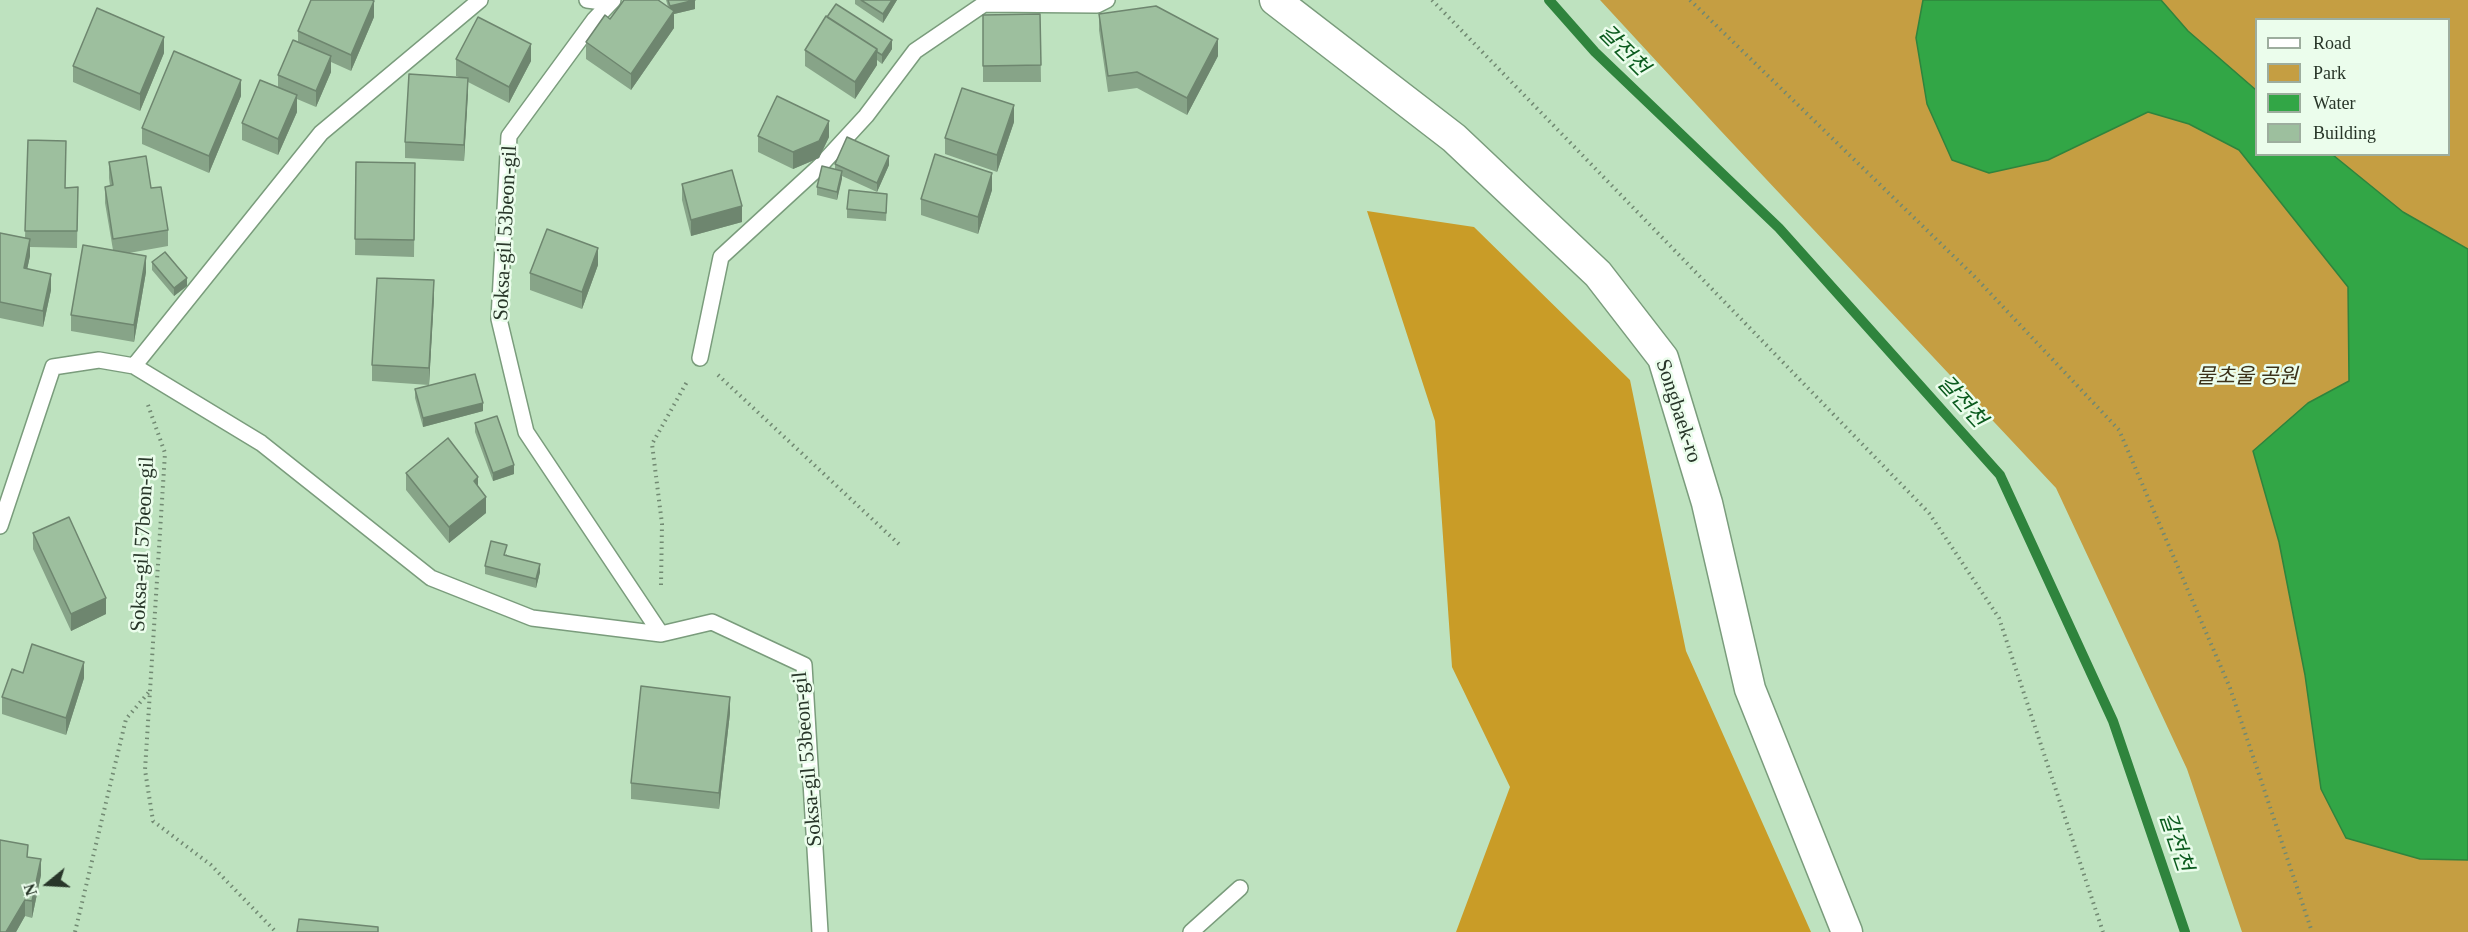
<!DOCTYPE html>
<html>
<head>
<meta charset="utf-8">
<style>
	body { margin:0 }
	#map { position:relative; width:2468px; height:932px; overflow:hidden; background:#bee2bf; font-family:"Times New Roman",serif }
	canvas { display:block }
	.legend { position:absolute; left:2255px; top:18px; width:195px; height:138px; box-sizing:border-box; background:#ebfdec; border:2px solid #9dad9e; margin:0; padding:8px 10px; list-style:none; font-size:18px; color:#283629 }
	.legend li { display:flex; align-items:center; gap:12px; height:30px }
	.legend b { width:30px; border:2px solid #9dad9e }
	.north { position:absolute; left:18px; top:854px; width:60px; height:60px; -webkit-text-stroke:4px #ebfdec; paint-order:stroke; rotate:252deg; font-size:16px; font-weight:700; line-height:24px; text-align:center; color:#283629 }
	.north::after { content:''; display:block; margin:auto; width:21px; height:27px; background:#283629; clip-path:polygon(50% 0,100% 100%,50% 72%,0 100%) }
</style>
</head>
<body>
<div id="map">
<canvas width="2468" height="932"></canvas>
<ul class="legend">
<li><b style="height:8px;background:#fff"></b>Road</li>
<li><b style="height:16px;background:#c59e42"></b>Park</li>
<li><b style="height:16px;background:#32a646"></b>Water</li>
<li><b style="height:16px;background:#9dbf9e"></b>Building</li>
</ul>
<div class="north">N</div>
</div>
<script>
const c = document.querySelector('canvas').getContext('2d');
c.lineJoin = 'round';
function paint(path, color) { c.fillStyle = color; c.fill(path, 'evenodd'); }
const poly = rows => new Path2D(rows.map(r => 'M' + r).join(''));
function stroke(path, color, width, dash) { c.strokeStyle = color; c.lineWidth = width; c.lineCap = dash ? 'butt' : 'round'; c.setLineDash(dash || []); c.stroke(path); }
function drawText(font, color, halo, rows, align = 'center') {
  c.font = font + ' "Times New Roman","Noto Sans KR",serif'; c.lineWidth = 5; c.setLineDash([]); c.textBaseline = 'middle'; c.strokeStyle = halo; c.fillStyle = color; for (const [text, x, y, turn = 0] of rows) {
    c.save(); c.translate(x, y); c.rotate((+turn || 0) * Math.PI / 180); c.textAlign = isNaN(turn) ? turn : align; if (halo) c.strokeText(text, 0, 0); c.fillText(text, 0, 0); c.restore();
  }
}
const green = poly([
	[1600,0,2468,0,2468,932,2242,932,2187,769,2056,488,1720,130],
	[2256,20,2448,20,2448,154,2256,154]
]);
const forest = poly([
	[1367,211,1474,227,1630,380,1686,651,1811,932,1456,932,1510,787,1452,667,1435,421]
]);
const water = poly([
	[1923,0,2161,0,2188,31,2256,90,2256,154,2333,155,2403,212,2468,249,2468,860,2420,859,2346,838,2321,789,2305,675,2279,542,2253,451,2308,403,2349,381,2348,287,2239,150,2189,124,2148,112,2048,160,1989,173,1952,160,1927,104,1916,38,1923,0]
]);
const stream = poly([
	[1549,0,1595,52,1779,228,2000,475,2113,721,2185,932]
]);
const path = poly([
	[1432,0,1929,513,1999,618,2103,932],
	[1690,0,1974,276,2119,430,2230,688,2312,932],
	[718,375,901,546],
	[148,405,165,453,145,770,153,821,211,865,276,932],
	[661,585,662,524,652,444,688,380],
	[75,932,126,719,149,692]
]);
const lane = poly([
	[587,0,610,3],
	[613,0,594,20,509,136,499,319,526,432,661,634],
	[700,358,721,257,819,167,866,116,915,51,984,4,1097,5,1107,0],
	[134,366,261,443,431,578,532,618,661,634,712,622,804,665,820,932],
	[0,526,53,367,99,360,134,366,321,133,480,0],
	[1191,932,1240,888]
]);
const street = poly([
	[1275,0,1454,138,1598,274,1663,358,1707,503,1750,689,1847,932]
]);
const wall = poly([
	[666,0,695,0,695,9,674,14,674,28,631,90,586,59,586,42,610,19,668,7],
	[855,0,897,0,883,23,855,4],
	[1040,14,1041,82,983,82,983,15],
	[1099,14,1218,56,1187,115,1137,88,1108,92,1099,30],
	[374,17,351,71,331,62,331,72,316,107,297,99,297,112,278,155,242,140,242,123,278,87,278,75,298,42,298,31],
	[892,49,882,64,877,60,877,65,855,99,805,66,805,50],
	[164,53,140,111,73,82,73,66],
	[456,59,531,61,509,103,468,82,464,161,405,158,405,142,459,77,456,76],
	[241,96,209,173,142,144,142,128],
	[1014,122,997,172,945,154,945,138],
	[758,136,829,137,819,158,793,169,758,152],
	[28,140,65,188,78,187,77,248,30,247,30,256,27,269,51,290,43,327,0,318,0,233,25,238],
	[109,162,151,188,168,230,168,246,129,253,146,272,134,342,71,331,71,315,113,250,105,203,105,187,110,186,109,178],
	[356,162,415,163,414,257,355,255],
	[835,164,889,165,877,192,842,176,837,200,817,195,817,187,835,169],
	[682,184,742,222,691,236,682,200],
	[992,190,978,234,921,215,921,199],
	[887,202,886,221,847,218,847,209],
	[152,262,187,286,174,296,152,270],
	[598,265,582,309,530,290,530,273],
	[434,297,429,385,372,381,372,365],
	[415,389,483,411,423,427,415,398],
	[475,423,514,474,493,481,475,432],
	[406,473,478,487,486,513,449,543,406,490],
	[33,533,106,614,71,631,33,549],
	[507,554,507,555,540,572,536,588,485,574,485,566],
	[23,673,84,678,66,735,2,714,2,697],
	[730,713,719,809,631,799,631,783],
	[28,857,41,875,32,918,25,916,16,932,0,932]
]);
const shadedWall = poly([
	[695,0,695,9,674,14,674,28,631,90,631,74,670,15,670,6],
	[892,0,897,0,883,23,883,14],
	[374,1,374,17,351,71,351,55],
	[164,37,164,53,140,111,140,94],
	[1218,39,1218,56,1187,115,1187,98],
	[892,40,892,49,882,64,882,55],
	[531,44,531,61,509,103,509,87],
	[877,49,877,65,855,99,855,82],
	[331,56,331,72,316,107,316,91],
	[468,78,468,94,464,161,464,145],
	[241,80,241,96,209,173,209,156],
	[297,95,297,112,278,155,278,139],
	[1014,105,1014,122,997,172,997,155],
	[829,121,829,137,819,158,793,169,793,152],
	[889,156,889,165,877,192,877,183],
	[842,171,842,179,837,200,837,192],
	[992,173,992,190,978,234,978,217],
	[742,206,742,222,691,236,691,220],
	[30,239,30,256,24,284,24,268],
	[598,248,598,265,582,309,582,292],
	[146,256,146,272,134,342,134,325],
	[51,274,51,290,43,327,43,311],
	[187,278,187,286,174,296,174,288],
	[434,280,434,297,429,385,429,368],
	[483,403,483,411,423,427,423,418],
	[514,465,514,474,493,481,493,473],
	[478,477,478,493,474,481],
	[486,497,486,513,449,543,449,527],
	[540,564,540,572,536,588,536,579],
	[106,598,106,614,71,631,71,614],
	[84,662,84,678,66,735,66,718],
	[730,697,730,713,719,809,719,793],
	[41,859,41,875,32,918,32,901],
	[25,900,25,916,16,932,6,932]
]);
const building = poly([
	[311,0,372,0,374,1,351,55,298,31,311,0],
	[624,0,658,0,674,11,631,74,586,42,605,15,610,19,624,0],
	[668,0,695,0,670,6,668,0],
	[861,0,892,0,883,14,861,0],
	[836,4,892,40,882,55,877,52,877,49,827,17,836,4],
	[1156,6,1218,39,1187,98,1137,72,1108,76,1099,14,1156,6],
	[97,8,164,37,140,94,73,66,97,8],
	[1040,14,1041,65,983,66,983,15,1040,14],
	[826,16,877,49,855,82,805,50,826,16],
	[478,17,531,44,509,87,456,59,478,17],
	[293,40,331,56,316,91,278,75,293,40],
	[174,51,241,80,209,156,142,128,174,51],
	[409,74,468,78,464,145,405,142,409,74],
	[260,80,297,95,278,139,242,123,260,80],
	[962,88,1014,105,997,155,945,138,962,88],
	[777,96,829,121,819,141,793,152,758,136,777,96],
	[847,137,889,156,877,183,835,164,847,137],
	[28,140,66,141,65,188,78,187,77,231,25,231,28,140],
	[935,154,992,173,978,217,921,199,935,154],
	[146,156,151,188,161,187,168,230,113,239,105,187,113,185,109,162,146,156],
	[356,162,415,163,414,240,355,239,356,162],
	[822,166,842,171,837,192,817,187,822,166],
	[732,170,742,206,691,220,682,184,732,170],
	[849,190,887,194,886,213,847,209,849,190],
	[547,229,598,248,582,292,530,273,547,229],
	[0,233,30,239,24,268,51,274,43,311,0,302,0,233],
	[83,245,146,256,134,325,71,315,83,245],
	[165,252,187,278,174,288,152,262,165,252],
	[377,278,434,280,429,368,372,365,377,278],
	[475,374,483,403,423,418,415,389,475,374],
	[497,416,514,465,493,473,475,423,497,416],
	[448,438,478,477,474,481,486,497,449,527,406,473,448,438],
	[69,517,106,598,71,614,33,533,69,517],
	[491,541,507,545,504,555,540,564,536,579,485,566,491,541],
	[32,644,84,662,66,718,2,697,12,669,23,673,32,644],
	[641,686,730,697,719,793,631,783,641,686],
	[0,840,28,845,27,857,41,859,32,901,25,900,6,932,0,932,0,840],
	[299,919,378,927,378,932,297,932,299,919]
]);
const streetNames = [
	["Soksa-gil 53beon-gil",506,233,-87],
	["Songbaek-ro",1678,411,72],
	["Soksa-gil 57beon-gil",143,544,-87],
	["Soksa-gil 53beon-gil",808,759,-95]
];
const parkNames = [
	["물초울 공원",2247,377]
];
const waterNames = [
	["갈전천",1623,51,45],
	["갈전천",1961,402,48],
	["갈전천",2175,842,71]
];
paint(green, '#c59e42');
paint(forest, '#c99c27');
paint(water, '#32a646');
stroke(water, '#2f843d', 1.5);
stroke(stream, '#2f843d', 10);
stroke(lane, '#7a9c7c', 18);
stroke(street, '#7a9c7c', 33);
stroke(path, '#718972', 4, [1.5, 4.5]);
stroke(lane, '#fff', 15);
stroke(street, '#fff', 30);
paint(wall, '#87a488');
paint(shadedWall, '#6e866f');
paint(building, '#9dbf9e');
stroke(building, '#6e866f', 1.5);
drawText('21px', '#283629', '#ebfdec', streetNames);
drawText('italic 21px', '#3c321a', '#ebfdec', parkNames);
drawText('italic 22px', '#0b5b1e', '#ebfdec', waterNames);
</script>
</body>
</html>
